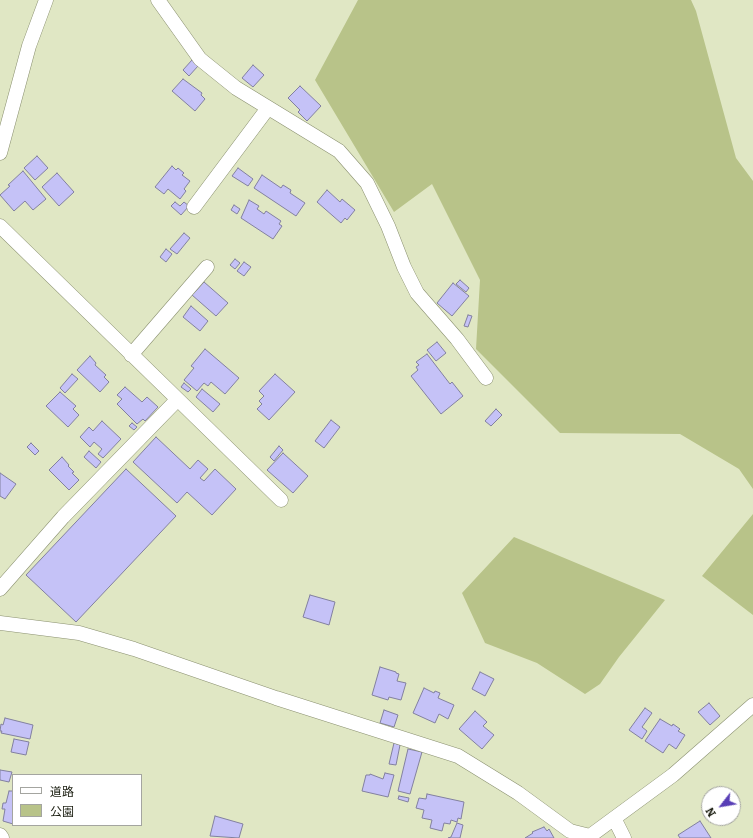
<!DOCTYPE html>
<html>
<head>
<meta charset="utf-8">
<style>
	body { margin:0 }
	#map { position:relative; width:753px; height:838px; overflow:hidden; background:#e0e7c4; font-family:Bitter,"Noto Sans JP",serif }
	canvas { display:block }
	.legend { position:absolute; left:12px; top:774px; width:130px; height:52px; box-sizing:border-box; background:#fff; border:1px solid #a4a5a0; margin:0; padding:5px 7px; list-style:none; font-size:12px; color:#1c1f12 }
	.legend li { display:flex; align-items:center; gap:8px; height:20px }
	.legend b { width:20px; border:1px solid #a4a5a0 }
	.north { position:absolute; left:701px; top:786px; width:40px; height:40px; box-sizing:border-box; background:#fff; border:1px solid #a4a5a0; border-radius:50%; rotate:239deg; font-size:11px; font-weight:700; line-height:16px; text-align:center; color:#1c1f12 }
	.north::after { content:''; display:block; margin:auto; width:14px; height:18px; background:#583eb6; clip-path:polygon(50% 0,100% 100%,50% 72%,0 100%) }
</style>
</head>
<body>
<div id="map">
<canvas width="753" height="838"></canvas>
<ul class="legend">
<li><b style="height:5px;background:#fff"></b>道路</li>
<li><b style="height:11px;background:#b8c389"></b>公園</li>
</ul>
<div class="north">N</div>
</div>
<script>
const c = document.querySelector('canvas').getContext('2d');
c.lineJoin = 'round';
function paint(path, color) { c.fillStyle = color; c.fill(path, 'evenodd'); }
const poly = rows => new Path2D(rows.map(r => 'M' + r).join(''));
function stroke(path, color, width, dash) { c.strokeStyle = color; c.lineWidth = width; c.lineCap = dash ? 'butt' : 'round'; c.setLineDash(dash || []); c.stroke(path); }
const green = poly([
	[358,0,691,0,696,11,736,158,753,181,753,489,739,469,680,434,560,433,476,349,480,280,432,184,394,212,315,80],
	[753,514,753,615,702,576],
	[514,537,665,600,619,657,600,684,585,694,537,663,485,643,462,593]
]);
const building = poly([
	[192,60,198,66,189,76,183,70,192,60],
	[253,65,264,75,253,87,242,78,253,65],
	[183,79,202,93,201,95,205,99,195,111,172,91,183,79],
	[300,86,321,106,307,121,298,112,300,110,288,98,300,86],
	[37,156,48,168,35,180,24,168,37,156],
	[172,166,176,170,178,168,184,173,182,175,190,181,184,189,186,191,180,199,168,189,164,194,155,187,172,166],
	[238,168,253,179,248,186,232,176,238,168],
	[23,171,46,199,33,210,25,201,14,211,0,195,10,186,8,185,23,171],
	[57,173,74,192,59,206,42,187,57,173],
	[262,175,281,188,283,185,291,190,290,193,305,203,296,216,254,188,262,175],
	[327,190,340,202,342,199,355,210,347,220,345,218,341,223,317,202,327,190],
	[249,200,259,206,257,209,264,214,266,211,281,221,279,224,282,226,273,239,241,218,249,200],
	[175,202,180,206,184,202,189,206,181,215,171,206,175,202],
	[234,205,240,209,237,214,231,210,234,205],
	[184,233,190,238,177,254,170,249,184,233],
	[166,249,172,254,166,262,160,257,166,249],
	[235,259,240,263,235,269,230,265,235,259],
	[244,262,251,267,244,276,237,271,244,262],
	[460,280,469,288,466,292,456,284,460,280],
	[204,282,228,303,216,316,192,295,204,282],
	[453,283,469,296,452,316,437,303,453,283],
	[191,306,208,321,200,331,183,317,191,306],
	[468,315,472,316,468,327,464,326,468,315],
	[437,342,446,353,436,361,427,350,437,342],
	[205,349,239,378,225,394,211,382,208,386,204,383,197,391,184,380,194,368,191,366,205,349],
	[427,354,450,384,452,382,463,396,441,414,411,376,418,370,416,367,419,365,416,362,427,354],
	[90,356,96,363,95,365,106,375,104,377,109,382,100,392,77,370,90,356],
	[72,374,78,379,65,393,60,388,72,374],
	[275,374,295,392,269,420,257,409,262,404,259,401,264,396,259,391,275,374],
	[184,383,191,389,188,392,181,387,184,383],
	[125,387,142,402,147,397,158,407,145,421,143,419,137,424,117,404,122,399,117,395,125,387],
	[202,389,220,404,213,412,196,397,202,389],
	[60,392,76,406,73,409,79,415,68,427,46,406,60,392],
	[496,409,502,415,491,426,485,421,496,409],
	[331,420,340,427,324,448,315,441,331,420],
	[102,421,121,439,103,458,98,454,102,449,94,442,90,447,80,437,89,427,93,431,102,421],
	[132,423,137,427,134,430,129,426,132,423],
	[156,437,190,469,198,460,208,469,200,478,204,481,215,469,236,489,212,515,187,492,177,503,133,462,156,437],
	[31,443,39,451,35,455,27,447,31,443],
	[279,446,283,450,274,461,270,457,279,446],
	[89,451,101,462,96,468,84,457,89,451],
	[283,453,308,476,293,493,267,470,283,453],
	[62,457,69,465,68,466,74,472,72,473,79,480,69,490,49,470,62,457],
	[126,469,176,516,76,622,26,575,126,469],
	[0,473,16,484,5,499,0,496,0,473],
	[310,595,335,602,329,625,303,617,310,595],
	[380,667,396,672,396,673,399,674,397,681,406,683,401,700,389,697,388,700,372,695,380,667],
	[480,672,494,679,485,696,472,689,480,672],
	[424,688,434,693,435,691,440,693,438,698,454,705,448,719,439,714,435,723,413,713,424,688],
	[709,703,720,716,710,725,698,712,709,703],
	[645,708,652,713,642,727,647,731,642,739,629,730,645,708],
	[384,710,398,715,394,727,380,723,384,710],
	[475,711,487,722,483,726,494,735,482,749,459,729,475,711],
	[5,718,33,725,30,739,1,733,2,731,0,731,1,724,3,725,5,718],
	[660,719,672,726,673,724,680,729,678,731,685,735,676,749,669,744,663,753,645,741,660,719],
	[14,739,29,742,26,755,11,752,14,739],
	[394,743,400,745,396,765,389,764,394,743],
	[408,749,422,752,410,794,398,791,408,749],
	[0,770,12,772,9,782,0,780,0,770],
	[385,773,394,775,388,797,362,791,366,775,370,775,370,774,383,779,385,773],
	[9,791,13,791,13,824,3,821,5,809,2,809,3,803,6,803,9,791],
	[427,794,464,802,461,819,458,818,457,822,451,820,450,824,444,823,442,831,430,828,432,820,422,818,424,810,416,808,419,798,426,799,427,794],
	[399,796,409,798,408,802,398,799,399,796],
	[215,816,243,824,239,838,210,836,215,816],
	[700,821,711,838,680,838,678,835,700,821],
	[457,823,463,825,460,838,448,838,451,837,457,823],
	[544,827,547,831,549,829,554,838,525,838,533,833,532,832,544,827]
]);
const minor = poly([
	[158,0,200,59,236,88,339,151,367,183,388,226,404,267,417,293,457,339,486,378],
	[0,153,29,46,46,0],
	[194,207,268,108],
	[0,226,281,500],
	[131,355,207,267],
	[0,589,63,517,177,400],
	[0,623,79,633,134,649,276,698,458,756,518,793,570,831,590,836,673,775,753,705],
	[615,820,624,838],
	[0,835,2,838]
]);
paint(green, '#b8c389');
paint(building, '#c5c2f7');
stroke(building, '#82809f', 1);
stroke(minor, '#8a9070', 15);
stroke(minor, '#fff', 14);
</script>
</body>
</html>
